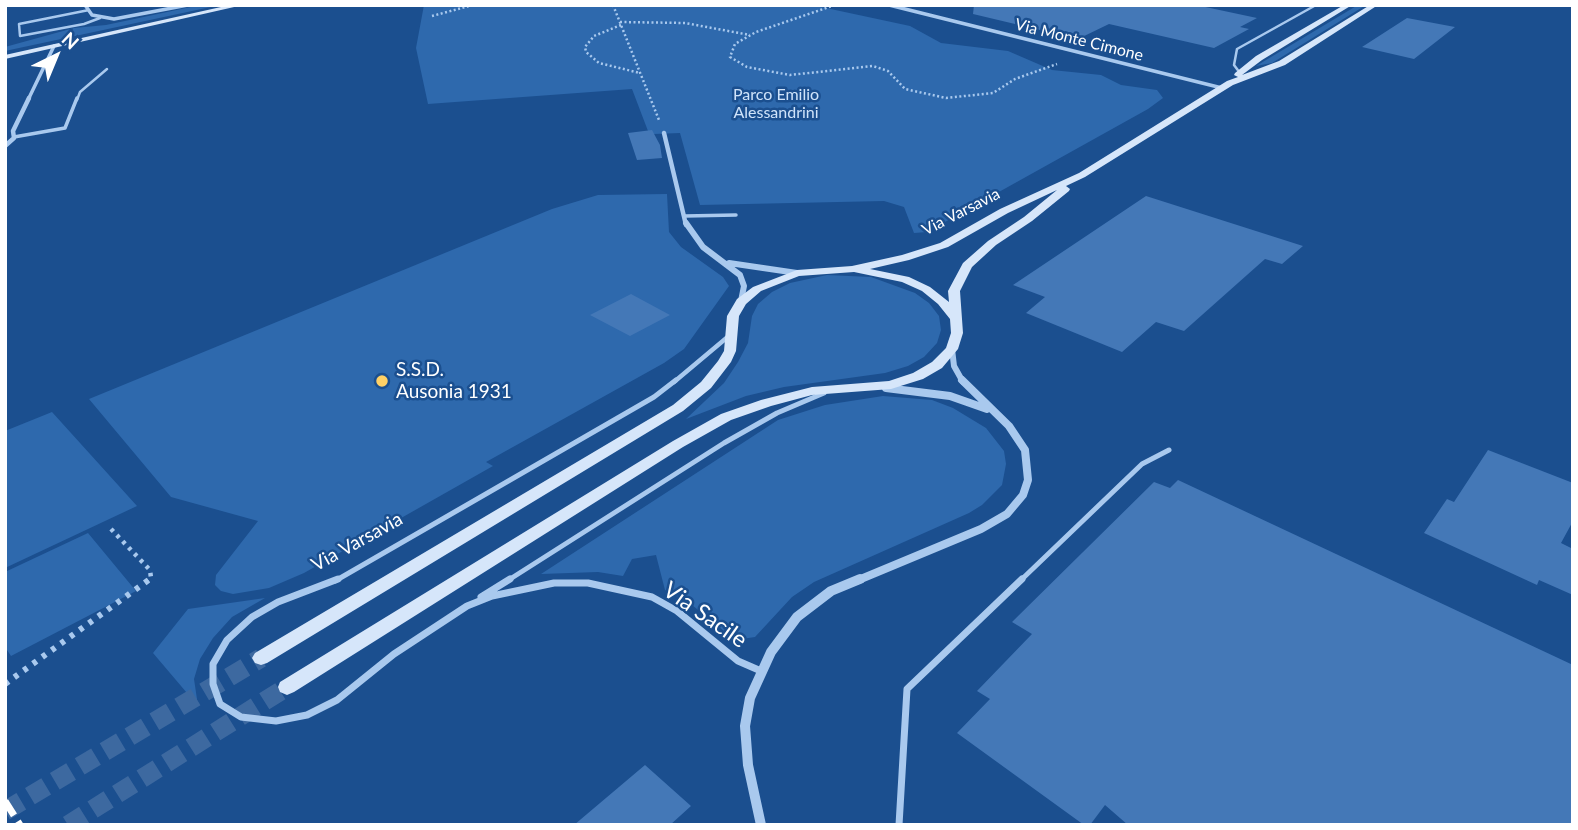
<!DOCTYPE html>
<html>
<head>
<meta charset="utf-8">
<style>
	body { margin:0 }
	#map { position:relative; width:1578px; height:830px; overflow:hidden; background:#1b4f8f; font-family:Lato,sans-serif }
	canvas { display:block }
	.frame { position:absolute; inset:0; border:7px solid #fff; pointer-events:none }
	.north { position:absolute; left:21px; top:21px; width:70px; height:70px; -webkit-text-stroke:5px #1b4f8f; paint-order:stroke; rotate:43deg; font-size:19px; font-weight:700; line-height:28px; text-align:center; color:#fff }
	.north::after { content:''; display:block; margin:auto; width:24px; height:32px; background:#fff; clip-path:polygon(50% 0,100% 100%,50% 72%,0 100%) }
</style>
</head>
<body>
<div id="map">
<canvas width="1578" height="830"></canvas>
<div class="frame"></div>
<div class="north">N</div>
</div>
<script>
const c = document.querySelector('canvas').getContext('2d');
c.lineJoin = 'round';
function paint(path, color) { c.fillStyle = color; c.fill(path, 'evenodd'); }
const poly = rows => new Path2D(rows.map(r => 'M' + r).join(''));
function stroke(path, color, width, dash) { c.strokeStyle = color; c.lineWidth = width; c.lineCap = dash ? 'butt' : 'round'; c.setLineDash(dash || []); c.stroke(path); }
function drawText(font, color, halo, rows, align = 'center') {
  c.font = font + ' Lato,sans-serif'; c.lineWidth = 5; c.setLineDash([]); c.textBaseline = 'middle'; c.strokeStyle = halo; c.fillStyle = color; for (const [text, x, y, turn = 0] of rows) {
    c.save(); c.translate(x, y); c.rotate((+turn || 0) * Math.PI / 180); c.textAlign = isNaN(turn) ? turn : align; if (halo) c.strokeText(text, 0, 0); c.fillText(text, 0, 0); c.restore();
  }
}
const green = poly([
	[200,5,220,5,5,51,5,47,74,28,106,25],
	[424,5,812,5,910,26,941,43,1008,51,1052,70,1101,75,1121,85,1157,90,1163,98,1148,109,927,232,914,233,904,207,884,201,700,205,680,133,654,134,648,131,632,89,428,104,416,48],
	[1358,5,1366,5,1272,63,1256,66],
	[667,194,669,232,681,247,723,277,729,286,684,349,664,363,486,462,493,466,304,573,269,588,233,594,221,591,215,585,216,575,258,521,171,497,89,399,552,209,598,195],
	[827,275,871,277,915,293,929,303,939,316,941,330,937,343,924,357,908,366,885,373,784,387,746,396,686,419,724,383,738,362,748,343,752,316,758,304,772,292,790,283],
	[883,396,932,400,953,408,986,428,1004,451,1006,464,1002,485,982,505,969,513,814,582,792,597,755,637,735,640,692,605,665,590,656,555,632,559,623,576,598,572,541,574,778,420,825,405],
	[52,412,137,506,5,568,5,431],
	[88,533,136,591,11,656,5,647,5,572],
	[265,598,232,617,213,638,200,659,194,679,198,706,153,653,188,609]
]);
const building = poly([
	[974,5,1196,5,1257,18,1240,27,1249,29,1214,48,1109,24,1078,39,973,14],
	[1407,18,1455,27,1414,59,1362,47],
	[652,130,660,145,662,158,637,160,628,133],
	[1146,196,1303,246,1282,264,1265,259,1184,331,1156,322,1122,352,1026,313,1045,297,1013,285],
	[631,294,670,315,630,336,590,315],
	[1488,450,1573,483,1573,521,1561,543,1573,549,1573,595,1539,580,1537,585,1424,533,1447,499,1454,502],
	[1178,480,1573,665,1573,825,1128,825,1105,805,1090,825,1084,825,957,733,990,699,977,691,1032,634,1012,622,1154,482,1170,488],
	[645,765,691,806,670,825,574,825]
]);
const secondaryTunnel = poly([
	[5,811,261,658],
	[68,825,287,687]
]);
const pathFar2 = poly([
	[613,5,659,120],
	[835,5,756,32,735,44,730,57,747,67,790,75,873,66,888,71,905,89,946,98,993,93,1015,79,1057,64],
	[432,16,473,5],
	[620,22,685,23,750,35],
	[621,25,594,36,585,47,586,52,599,63,640,73]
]);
const pathFar1 = poly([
	[111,529,150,570,151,578,147,581]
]);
const path = poly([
	[5,684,150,579]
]);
const laneFar4 = poly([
	[89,10,19,24,20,36,84,24,100,18],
	[1240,73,1234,65,1237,49,1316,5],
	[77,100,80,92,107,69]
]);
const laneFar3 = poly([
	[14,137,65,128,77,98],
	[685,216,736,215]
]);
const laneFar2 = poly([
	[674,382,730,335]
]);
const laneFar1 = poly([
	[335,581,654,397,676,380],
	[507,581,724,443,777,413,824,393],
	[1020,581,1142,464,1169,450]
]);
const lane = poly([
	[338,579,278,602,252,617,227,640,213,664,213,684,220,704,241,717,276,721,307,715,337,700,394,654,467,606,492,596,554,583,588,583,652,597,677,611,738,661,761,671],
	[481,597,510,579],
	[899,825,907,689,1022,579]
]);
const streetFar4 = poly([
	[85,5,92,15,114,19,188,5],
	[889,5,1222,88],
	[28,100,54,46]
]);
const streetFar3 = poly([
	[664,133,686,225],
	[5,146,14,138,13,131,29,98]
]);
const streetFar2 = poly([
	[686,223,703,247,740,275,744,286,741,301],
	[729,263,797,273],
	[952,349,954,366,963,382]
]);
const streetFar1 = poly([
	[886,388,950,396,987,409],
	[856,581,981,529,1007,514,1023,495,1028,480,1025,450,1009,426,962,380]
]);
const street = poly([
	[761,825,748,765,745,726,750,698,771,652,797,617,831,591,860,579]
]);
const secondary = poly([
	[230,5,243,5,5,59,5,55,230,5],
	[1344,5,1352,5,1262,60,1242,75,1279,61,1370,5,1378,5,1285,65,1233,85,1085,177,1066,186,1070,189,1069,191,1032,221,996,245,972,267,960,291,963,333,958,349,942,368,923,379,891,389,812,395,771,406,731,420,683,447,294,692,287,695,280,692,278,687,280,682,673,441,721,414,761,400,812,387,889,381,913,373,932,362,946,348,951,333,950,319,938,304,922,291,902,282,854,272,799,276,761,291,746,304,739,316,736,351,731,362,711,388,683,411,267,663,261,665,255,663,252,658,255,653,673,405,701,382,718,361,724,351,727,316,737,299,753,287,797,270,852,266,902,255,940,243,1000,209,1079,173,1227,81,1238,77,1234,75,1235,73,1256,56,1344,5],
	[1057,190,1024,217,988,241,963,263,948,291,949,302,930,287,909,277,870,269,909,260,948,247,1008,213,1057,190]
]);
const rail = poly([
	[5,801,20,825]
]);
const markers = [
	[382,381,7,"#ffd166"]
];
const farStreetnames = [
	["Via Monte Cimone",1079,40,14],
	["Via Varsavia",961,212,-27]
];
const farParknames = [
	["Parco Emilio",776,95],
	["Alessandrini",776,113]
];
const poiNames = [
	["S.S.D.",396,370],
	["Ausonia 1931",396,392]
];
const streetNames = [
	["Via Varsavia",357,542,-29]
];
const nearStreetnames = [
	["Via Sacile",705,615,35]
];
paint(green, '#2e69ad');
paint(building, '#4478b7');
stroke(secondaryTunnel, '#3d69a0', 19, [19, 10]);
stroke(pathFar2, '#a9c9ee', 2.5, [2, 2.5]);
stroke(pathFar1, '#a9c9ee', 4.5, [3.5, 5]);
stroke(path, '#a9c9ee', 6, [4.5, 7]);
stroke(laneFar4, '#a9c9ee', 2.5);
stroke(laneFar3, '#a9c9ee', 3.5);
stroke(laneFar2, '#a9c9ee', 4.5);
stroke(laneFar1, '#a9c9ee', 5);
stroke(lane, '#a9c9ee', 7);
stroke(streetFar4, '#a9c9ee', 3.5);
stroke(streetFar3, '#a9c9ee', 4.5);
stroke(streetFar2, '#a9c9ee', 6);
stroke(streetFar1, '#a9c9ee', 8);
stroke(street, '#a9c9ee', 10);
paint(secondary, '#d6e6fa');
stroke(rail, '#fff', 7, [17, 7]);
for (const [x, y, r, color] of markers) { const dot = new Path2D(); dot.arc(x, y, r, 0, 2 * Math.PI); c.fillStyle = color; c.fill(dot); stroke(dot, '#1b4f8f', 2.5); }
drawText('16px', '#fff', '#1b4f8f', farStreetnames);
drawText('16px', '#cfe3fa', '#1b4f8f', farParknames);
drawText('19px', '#fff', '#1b4f8f', poiNames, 'left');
drawText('19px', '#fff', '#1b4f8f', streetNames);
drawText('23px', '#fff', '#1b4f8f', nearStreetnames);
</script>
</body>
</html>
